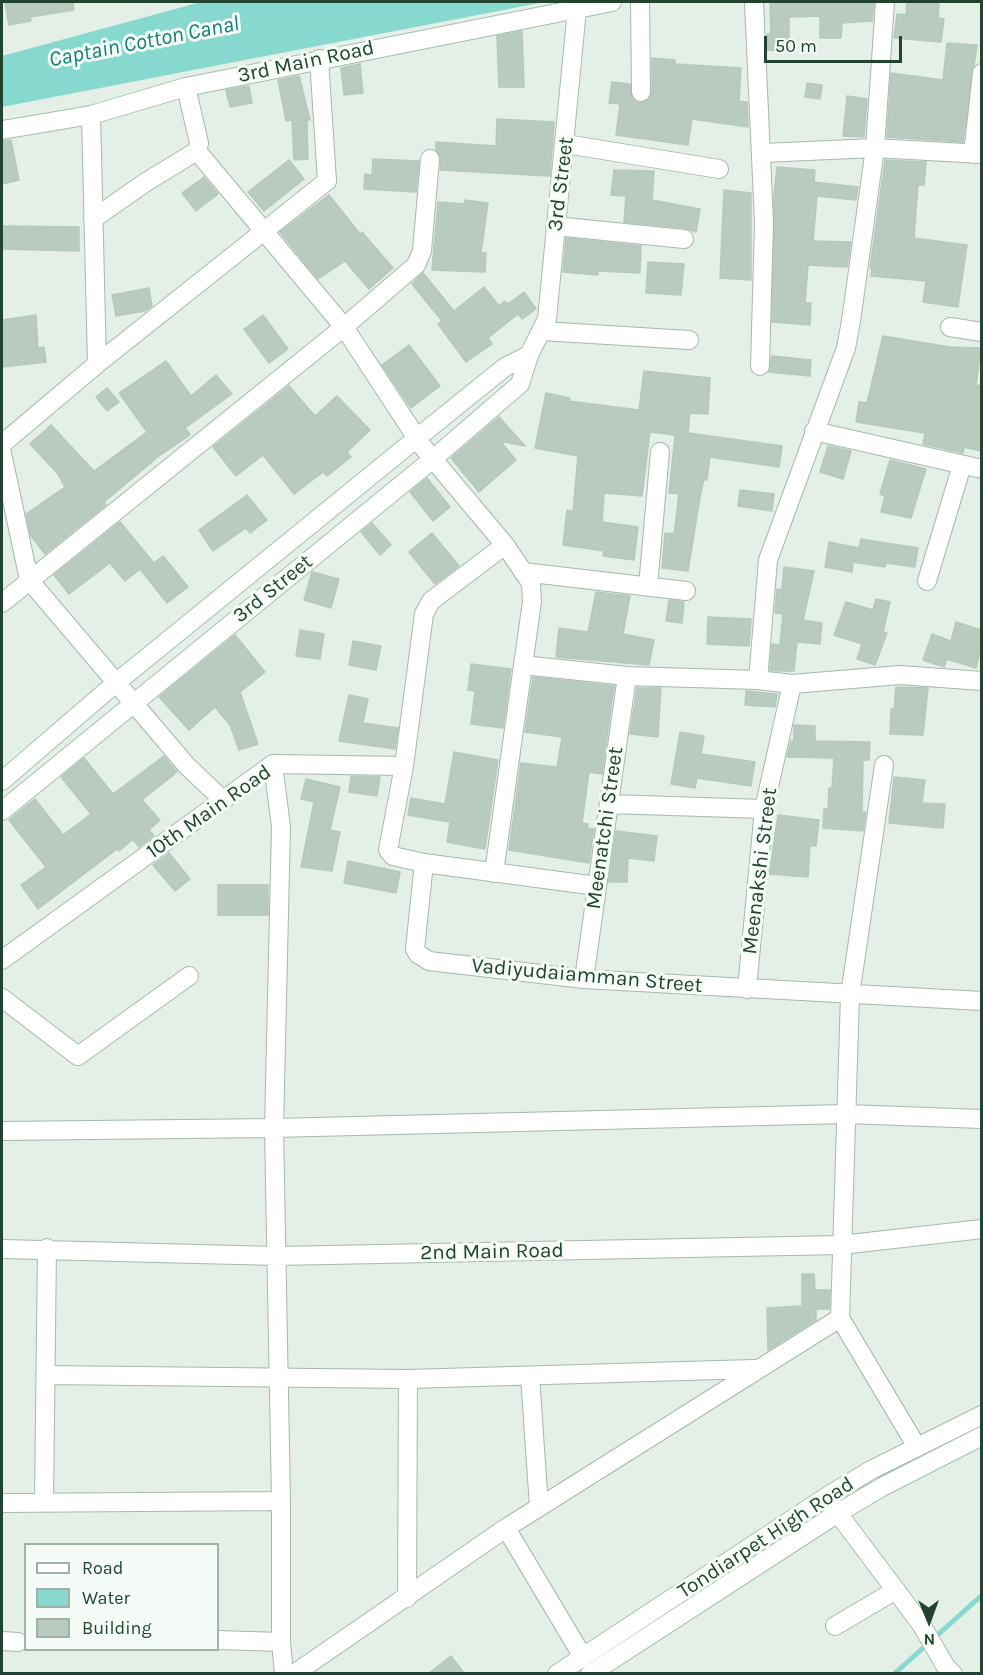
<!DOCTYPE html>
<html>
<head>
<meta charset="utf-8">
<style>
	body { margin:0 }
	#map { position:relative; width:983px; height:1675px; overflow:hidden; background:#e4efe7; font-family:Karla,sans-serif }
	canvas { display:block }
	.frame { position:absolute; inset:0; border:3px solid #214330; pointer-events:none }
	.legend { position:absolute; left:24px; top:1543px; width:195px; height:108px; box-sizing:border-box; background:#f5fbf6; border:2px solid #a0b1a7; margin:0; padding:8px 10px; list-style:none; font-size:18px; color:#214330 }
	.legend li { display:flex; align-items:center; gap:12px; height:30px }
	.legend b { width:30px; border:2px solid #a0b1a7 }
	.north { position:absolute; left:899px; top:1591px; width:60px; height:60px; -webkit-text-stroke:4px #f5fbf6; paint-order:stroke; rotate:179deg; font-size:16px; font-weight:700; line-height:24px; text-align:center; color:#214330 }
	.north::after { content:''; display:block; margin:auto; width:21px; height:27px; background:#214330; clip-path:polygon(50% 0,100% 100%,50% 72%,0 100%) }
	.scale { position:absolute; left:764px; top:36px; width:138px; height:27px; box-sizing:border-box; border:3px solid #214330; border-top:0; padding-left:8px; font-size:18px; line-height:21px; white-space:nowrap; color:#214330; -webkit-text-stroke:4px #f5fbf6; paint-order:stroke }
</style>
</head>
<body>
<div id="map">
<canvas width="983" height="1675"></canvas>
<div class="frame"></div>
<ul class="legend">
<li><b style="height:8px;background:#fff"></b>Road</li>
<li><b style="height:16px;background:#87d9cf"></b>Water</li>
<li><b style="height:16px;background:#b9cabf"></b>Building</li>
</ul>
<div class="north">N</div>
<div class="scale">50 m</div>
</div>
<script>
const c = document.querySelector('canvas').getContext('2d');
c.lineJoin = 'round';
function paint(path, color) { c.fillStyle = color; c.fill(path, 'evenodd'); }
const poly = rows => new Path2D(rows.map(r => 'M' + r).join(''));
function stroke(path, color, width, dash) { c.strokeStyle = color; c.lineWidth = width; c.lineCap = dash ? 'butt' : 'round'; c.setLineDash(dash || []); c.stroke(path); }
function drawText(font, color, halo, rows, align = 'center') {
  c.font = font + ' Karla,sans-serif'; c.lineWidth = 6; c.setLineDash([]); c.textBaseline = 'middle'; c.strokeStyle = halo; c.fillStyle = color; for (const [text, x, y, turn = 0] of rows) {
    c.save(); c.translate(x, y); c.rotate((+turn || 0) * Math.PI / 180); c.textAlign = isNaN(turn) ? turn : align; if (halo) c.strokeText(text, 0, 0); c.fillText(text, 0, 0); c.restore();
  }
}
const water = poly([
	[201,2,545,2,2,107,2,56]
]);
const stream = poly([
	[894,1674,982,1595]
]);
const building = poly([
	[5,2,73,2,74,10,30,17,31,21,9,25,5,2],
	[770,2,874,2,872,21,842,23,841,38,820,38,820,16,789,17,789,51,767,50,767,34,771,34,770,2],
	[907,2,939,2,938,18,944,19,941,42,894,38,897,14,906,15,907,2],
	[522,31,524,87,499,87,497,36,522,31],
	[947,43,977,45,963,142,887,137,891,73,943,80,947,43],
	[652,58,675,60,675,64,741,68,739,101,747,102,748,127,692,119,688,145,616,135,620,104,609,103,612,82,630,84,632,98,636,102,646,102,652,92,652,58],
	[360,64,363,93,344,95,341,68,360,64],
	[299,76,310,120,307,120,308,159,294,160,292,120,286,121,278,80,299,76],
	[807,83,822,85,820,99,805,97,807,83],
	[249,86,252,103,230,107,226,90,249,86],
	[847,96,867,99,864,137,843,136,847,96],
	[497,119,554,122,550,176,440,170,441,159,436,149,436,142,496,146,497,119],
	[11,140,19,180,2,184,2,141,11,140],
	[373,159,419,161,416,192,364,189,365,174,372,175,373,159],
	[289,160,304,179,264,211,248,192,289,160],
	[885,160,926,162,924,185,918,185,914,238,967,245,958,307,923,302,926,281,871,276,872,268,870,268,885,160],
	[777,167,815,170,814,182,858,187,856,200,817,196,813,241,851,242,847,267,808,265,805,303,811,303,810,325,772,322,774,195,777,167],
	[614,170,654,171,652,200,700,209,696,232,685,228,624,222,626,196,611,195,614,170],
	[204,177,218,194,196,211,182,193,204,177],
	[724,190,751,193,751,280,720,278,724,190],
	[329,195,361,235,362,232,393,268,369,289,345,261,318,279,280,232,329,195],
	[465,200,488,203,481,253,486,253,485,272,432,270,438,202,464,204,465,200],
	[2,226,79,227,79,251,2,249,2,226],
	[566,238,641,246,640,273,598,271,598,275,563,272,566,238],
	[648,262,684,264,681,295,646,293,648,262],
	[423,273,454,311,484,287,499,306,505,301,508,304,524,292,536,309,522,319,518,314,488,338,492,344,466,362,438,324,442,321,412,284,423,273],
	[149,288,152,306,145,311,116,316,112,295,149,288],
	[36,315,38,348,44,347,46,362,2,367,2,320,36,315],
	[263,315,288,349,269,363,244,329,263,315],
	[883,336,950,347,981,348,976,385,981,386,981,451,964,447,963,453,923,444,925,433,856,422,859,402,867,403,883,336],
	[409,345,440,386,411,408,382,365,409,345],
	[772,356,811,360,810,376,769,372,772,356],
	[166,361,191,396,216,375,232,394,185,428,190,435,159,456,104,502,106,505,45,554,31,536,26,514,65,487,58,474,30,444,51,425,94,471,147,432,119,393,166,361],
	[644,371,710,378,708,414,690,413,688,433,782,446,779,467,710,457,707,480,704,479,700,497,688,571,662,568,665,533,674,534,679,494,669,493,675,435,650,432,642,496,604,493,602,522,638,527,634,560,603,556,604,551,563,545,567,510,573,511,578,456,535,448,546,393,570,398,569,401,639,410,644,371],
	[289,386,315,416,337,396,370,430,347,452,351,457,327,476,323,472,294,494,263,455,236,476,213,447,289,386],
	[107,388,119,402,107,411,96,397,107,388],
	[499,417,525,446,500,441,516,460,479,492,451,458,499,417],
	[828,446,851,451,843,479,820,472,828,446],
	[890,460,926,469,911,518,881,512,885,496,880,494,890,460],
	[427,478,450,507,433,521,410,492,427,478],
	[740,490,774,494,772,511,738,506,740,490],
	[247,495,267,520,250,533,246,528,213,551,199,530,247,495],
	[120,522,154,563,163,556,188,587,167,603,140,569,125,581,110,563,69,594,54,575,120,522],
	[372,523,391,545,380,555,361,532,372,523],
	[432,533,459,566,435,584,409,552,432,533],
	[861,539,918,548,915,567,886,563,885,567,853,562,852,572,825,567,829,542,859,548,861,539],
	[784,567,814,571,803,620,822,623,820,644,797,642,794,671,779,671,770,670,772,644,780,645,783,614,775,613,777,589,782,590,784,567],
	[312,572,339,579,331,608,304,600,312,572],
	[596,592,630,596,623,634,654,640,649,665,556,657,559,628,588,632,596,592],
	[876,599,890,602,883,632,887,633,875,665,857,659,862,644,834,635,846,602,873,610,876,599],
	[669,600,684,602,682,623,666,621,669,600],
	[708,617,751,619,749,646,707,644,708,617],
	[956,622,981,630,981,648,976,668,947,659,944,667,923,660,932,634,951,641,956,622],
	[300,630,324,634,320,659,296,656,300,630],
	[235,635,265,672,240,692,258,744,239,750,230,725,215,707,189,730,159,697,235,635],
	[353,641,381,646,376,670,349,665,353,641],
	[471,664,511,669,503,728,471,724,475,691,468,690,471,664],
	[533,677,614,686,602,774,589,772,582,823,588,824,587,828,594,829,589,863,509,850,521,763,557,767,562,737,525,732,533,677],
	[896,687,928,688,923,735,890,734,891,709,894,709,896,687],
	[637,688,661,688,658,737,630,734,637,688],
	[746,691,777,694,775,707,745,705,746,691],
	[349,695,368,699,363,723,398,728,395,749,339,741,349,695],
	[794,725,815,726,815,741,870,742,869,760,863,760,862,812,866,812,863,831,823,828,824,809,828,809,829,788,832,788,834,758,787,757,791,741,794,741,794,725],
	[680,732,704,736,701,754,755,762,751,786,697,778,695,788,671,784,680,732],
	[454,752,498,760,485,849,447,842,450,822,408,815,411,798,445,804,454,752],
	[164,756,177,772,142,800,160,820,149,830,154,836,139,847,133,839,119,851,117,849,38,909,21,885,46,867,9,820,35,799,63,835,91,814,61,777,84,758,113,794,164,756],
	[351,776,380,777,377,796,349,792,351,776],
	[894,777,925,780,922,803,945,804,943,828,889,823,894,777],
	[306,779,340,787,330,830,340,832,332,871,301,867,314,802,301,799,306,779],
	[778,815,819,820,816,846,810,846,808,877,769,874,778,815],
	[616,831,657,836,654,861,628,858,627,882,609,882,616,831],
	[169,853,190,879,175,891,153,865,169,853],
	[348,861,400,872,396,893,344,883,348,861],
	[218,885,268,885,268,915,218,915,218,885],
	[802,1274,814,1274,815,1290,830,1290,829,1309,816,1309,816,1320,768,1350,767,1308,802,1306,802,1274],
	[451,1656,465,1674,428,1674,451,1656]
]);
const street = poly([
	[640,2,641,92],
	[754,2,764,223,760,366],
	[186,87,199,143,197,151,344,327,422,446,505,545,531,583,532,602,523,665,627,676,758,680,792,684,900,675,982,681],
	[91,115,97,364],
	[566,144,719,169],
	[763,153,875,148,982,154],
	[973,154,982,73],
	[93,219,146,182,197,151],
	[555,226,684,239],
	[950,327,982,332],
	[542,331,689,340],
	[814,431,982,469],
	[2,444,97,364,327,181,319,59],
	[2,453,29,580,187,766,223,800],
	[523,572,686,591],
	[927,581,962,465],
	[648,586,660,452],
	[2,603,344,327,416,265,422,251,430,159],
	[758,680,768,560,846,348,851,321,875,148,885,2],
	[273,764,281,827,274,1128,281,1501,281,1642,284,1674],
	[404,766,388,850,393,856,424,863,597,886],
	[609,804,764,809],
	[424,863,415,949,418,954,429,961,584,979,982,1001],
	[494,873,523,665],
	[2,960,273,764,404,766,424,614,431,601,505,545],
	[584,979,627,676],
	[747,989,764,809,792,684],
	[2,998,78,1056,189,976],
	[2,1131,274,1128,846,1114,982,1119],
	[2,1249,277,1256,841,1245,982,1229],
	[840,1318,917,1447],
	[45,1375,408,1379,754,1369],
	[530,1376,539,1507],
	[44,1502,47,1248],
	[2,1503,281,1501],
	[506,1528,583,1657],
	[407,1598,408,1379],
	[835,1626,896,1590],
	[218,1640,281,1642],
	[2,1641,18,1642],
	[294,1674,506,1528,840,1318,850,995,884,765]
]);
const secondary = poly([
	[2,130,91,115,186,87,612,2],
	[2,781,117,682,417,438,505,367,529,355],
	[2,811,433,459,520,384,529,355,547,319,577,9],
	[831,1504,921,1624,946,1667,953,1674],
	[557,1674,826,1497,871,1470,982,1415],
	[590,1674,838,1513,882,1487,982,1436]
]);
const streetNames = [
	["3rd Main Road",306,62,-12],
	["3rd Street",561,184,-83],
	["3rd Street",273,589,-39],
	["10th Main Road",209,812,-35],
	["Meenatchi Street",605,828,-82],
	["Meenakshi Street",760,871,-83],
	["Vadiyudaiamman Street",587,976,5],
	["2nd Main Road",492,1252,-1],
	["Tondiarpet High Road",766,1538,-33]
];
const waterNames = [
	["Captain Cotton Canal",144,42,-11]
];
paint(water, '#87d9cf');
stroke(stream, '#87d9cf', 5);
paint(building, '#b9cabf');
stroke(building, '#b5c9bc', 1.5);
stroke(street, '#a6b8ac', 20);
stroke(secondary, '#a4bfae', 20);
stroke(street, '#fff', 18);
stroke(secondary, '#fff', 18);
drawText('21px', '#214330', '#f5fbf6', streetNames);
drawText('italic 22px', '#148075', '#f5fbf6', waterNames);
</script>
</body>
</html>
